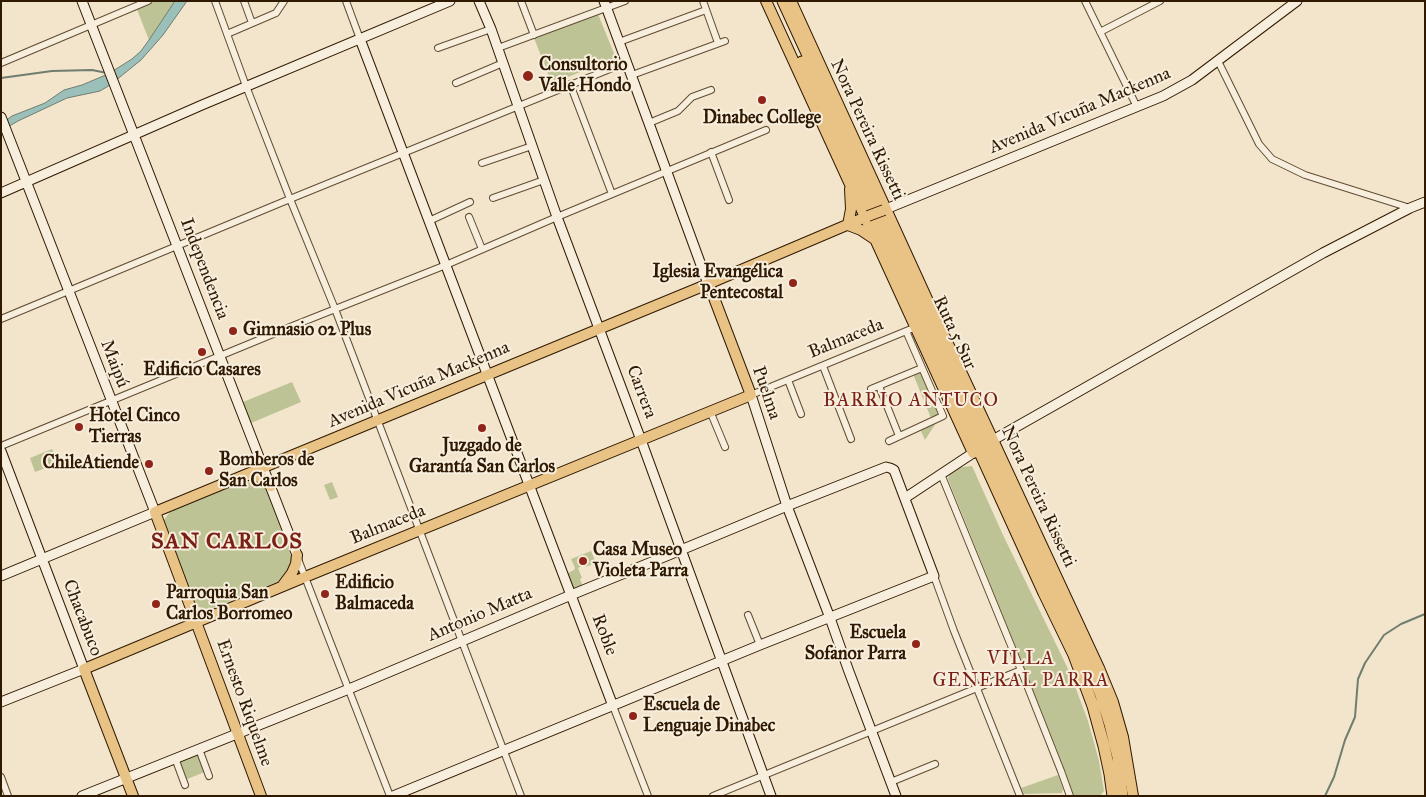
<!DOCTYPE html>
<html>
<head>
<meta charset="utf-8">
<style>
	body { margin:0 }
	#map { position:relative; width:1426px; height:797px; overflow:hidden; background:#f2e5cb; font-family:"IM FELL Great Primer",serif }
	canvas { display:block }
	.frame { position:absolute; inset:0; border:2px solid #2f1900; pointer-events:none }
</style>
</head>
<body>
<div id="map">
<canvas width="1426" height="797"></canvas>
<div class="frame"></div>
</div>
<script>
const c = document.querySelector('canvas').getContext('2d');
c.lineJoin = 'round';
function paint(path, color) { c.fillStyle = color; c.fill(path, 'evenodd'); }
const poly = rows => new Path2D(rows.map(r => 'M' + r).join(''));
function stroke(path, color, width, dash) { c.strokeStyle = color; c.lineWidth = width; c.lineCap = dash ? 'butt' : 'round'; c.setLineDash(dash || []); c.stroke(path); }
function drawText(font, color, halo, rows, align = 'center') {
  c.font = font + ' "IM FELL Great Primer",serif'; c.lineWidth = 4; c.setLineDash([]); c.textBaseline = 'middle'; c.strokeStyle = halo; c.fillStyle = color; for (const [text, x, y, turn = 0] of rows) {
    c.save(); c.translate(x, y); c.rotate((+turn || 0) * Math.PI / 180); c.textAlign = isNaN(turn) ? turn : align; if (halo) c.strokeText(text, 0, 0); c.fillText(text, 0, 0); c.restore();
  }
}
const green = poly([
	[149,1,175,1,149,40,136,7],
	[598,14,615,56,613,63,600,68,596,66,565,78,564,82,557,85,552,84,534,38],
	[920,372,939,416,931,418,913,374],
	[292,382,301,402,251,423,243,402],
	[938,420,925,440,920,429],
	[52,449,58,463,35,472,30,458],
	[972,466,1003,535,1070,673,1088,721,1099,761,1104,791,1100,796,1075,796,1073,794,1062,762,948,479,949,474,955,470,962,467],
	[248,477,254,478,264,485,267,490,292,559,291,569,282,580,208,610,205,609,197,606,192,601,164,525,164,520,172,509],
	[332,482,338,497,330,500,324,485],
	[591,551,596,563,585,567,584,565,578,568,582,578,580,579,583,587,574,590,572,589,566,574,574,570,575,568,571,559],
	[198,751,207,771,185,780,177,760],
	[1058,775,1063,789,1062,793,1024,794,1021,788]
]);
const water = poly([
	[175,1,187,1,163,35,141,60,110,85,100,91,67,98,18,121,1,131,1,124,12,116,45,103,64,90,82,85,108,74,132,59,141,51,149,40,175,1]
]);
const stream = poly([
	[1,78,52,71,92,70,107,73],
	[1325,796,1334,777,1345,740,1355,717,1358,679,1365,663,1384,635,1401,624,1425,614]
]);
const street = poly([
	[215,1,246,86,290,199,335,309,521,796],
	[244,1,252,23],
	[346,1,360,39],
	[521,1,534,35],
	[703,1,718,43],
	[1085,1,1137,107],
	[1100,32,1160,1],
	[227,34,276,13,284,1],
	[619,42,706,10],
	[438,48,491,29],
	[498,48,625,1],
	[1218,61,1259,144,1272,159,1305,175,1410,208],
	[1,63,148,1],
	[632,75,725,41],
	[456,83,503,63],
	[570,84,612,194],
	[649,123,678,111,692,97,711,90],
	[711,152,729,200],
	[482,163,532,146],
	[493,198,544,180],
	[469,217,482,249],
	[429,221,470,202],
	[1,319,290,199,627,62],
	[823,366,851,439],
	[788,380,801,414],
	[879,386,899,436],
	[871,389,922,368],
	[751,395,916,327],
	[710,411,725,447],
	[889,441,943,416,906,331],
	[1,446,295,325,446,265,557,217,766,130],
	[941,474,1021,670,1061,771,1070,796],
	[298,559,390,796],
	[934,576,954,631,1020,796],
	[748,615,760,645],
	[613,706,648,796],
	[199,749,209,776],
	[175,758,185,785],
	[1,777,8,796],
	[891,782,935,764],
	[713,796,1021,670]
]);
const secondary = poly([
	[82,1,297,555],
	[479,1,491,29,557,217,641,440,771,796],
	[604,1,708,284],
	[360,39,613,706],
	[1,117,155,512,1,576],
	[1,193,202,105,450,1],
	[886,209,1163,96,1192,80,1297,1],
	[751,395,787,506,830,618,848,669,896,796],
	[993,440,1323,253,1410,208,1425,202],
	[1,451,84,669,1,702],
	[905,498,973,453],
	[82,796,349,689,571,595,681,550,787,506,886,467,890,468,894,470,934,576,760,645,393,796]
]);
const primary = poly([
	[766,1,973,453],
	[791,1,928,301,993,440,1099,668,1113,702,1123,737,1133,796],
	[848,225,851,209,850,189],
	[848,225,861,230,876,240],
	[246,475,254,475,262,478,271,486],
	[283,585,292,573,296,564,297,555],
	[133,796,84,669,305,577,751,395,711,290,708,284],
	[261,796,155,512,708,284,868,216]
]);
const highway = poly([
	[783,1,1092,673,1101,695,1110,724,1118,757,1122,796],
	[802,62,1044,593,1074,655,1093,706,1104,746,1110,774,1113,796]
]);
const primaryBridge = poly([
	[868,216,884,210]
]);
const markers = [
	[528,76,6,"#8f2418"],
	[762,100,5,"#8f2418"],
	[793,283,5,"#8f2418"],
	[233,331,5,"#8f2418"],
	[202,352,5,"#8f2418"],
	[79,427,5,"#8f2418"],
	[482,428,5,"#8f2418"],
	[149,464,5,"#8f2418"],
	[209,471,5,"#8f2418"],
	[583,561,5,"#8f2418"],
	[325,594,5,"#8f2418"],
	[156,604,5,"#8f2418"],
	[916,644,5,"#8f2418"],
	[633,716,5,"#8f2418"]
];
const poiNames = [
	["Consultorio",539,66],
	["Valle Hondo",539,87],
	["Dinabec College",762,119,"center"],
	["Iglesia Evangélica",783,273,"right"],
	["Pentecostal",783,294,"right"],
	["Gimnasio o2 Plus",243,331],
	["Edificio Casares",202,371,"center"],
	["Hotel Cinco",89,417],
	["Tierras",89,438],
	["Juzgado de",482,447,"center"],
	["Garantía San Carlos",482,468,"center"],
	["Bomberos de",219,461],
	["San Carlos",219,482],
	["ChileAtiende",139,464,"right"],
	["Casa Museo",593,551],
	["Violeta Parra",593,572],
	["Edificio",335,584],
	["Balmaceda",335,605],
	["Parroquia San",166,594],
	["Carlos Borromeo",166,615],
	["Escuela",906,634,"right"],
	["Sofanor Parra",906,655,"right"],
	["Escuela de",643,706],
	["Lenguaje Dinabec",643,727]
];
const streetNames = [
	["Avenida Vicuña Mackenna",1080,111,-23],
	["Nora Pereira Rissetti",867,130,65],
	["Independencia",204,269,69],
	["Ruta 5 Sur",954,333,65],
	["Balmaceda",846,339,-22],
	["Maipú",114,364,69],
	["Avenida Vicuña Mackenna",419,385,-23],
	["Carrera",641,392,69],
	["Puelma",766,393,71],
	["Nora Pereira Rissetti",1038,497,65],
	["Balmaceda",388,525,-22],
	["Antonio Matta",480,615,-23],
	["Chacabuco",82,618,69],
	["Roble",604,635,69],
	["Ernesto Riquelme",244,703,70]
];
const neighbourhoodNames = [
	["BARRIO ANTUCO",911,401],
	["VILLA",1021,659],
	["GENERAL PARRA",1021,681]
];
const districtNames = [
	["SAN CARLOS",227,543]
];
paint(green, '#bdc395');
paint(water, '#9bbfb9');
stroke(water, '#707d6f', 1);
stroke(stream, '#707d6f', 2);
stroke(street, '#604c33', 8);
stroke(secondary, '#2f1900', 11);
stroke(primary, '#2f1900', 12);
stroke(highway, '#2f1900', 13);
stroke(street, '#f7eedd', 6);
stroke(secondary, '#f7eedd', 9);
stroke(primary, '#e9c286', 10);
stroke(highway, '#e9c286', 11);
stroke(primaryBridge, '#2f1900', 12, []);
stroke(primaryBridge, '#e9c286', 10);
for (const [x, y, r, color] of markers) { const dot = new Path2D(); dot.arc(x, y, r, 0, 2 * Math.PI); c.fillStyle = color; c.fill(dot); stroke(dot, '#f7eedd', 2); }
drawText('bold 18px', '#2f1900', '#f7eedd', poiNames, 'left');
drawText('18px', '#2f1900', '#f7eedd', streetNames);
c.letterSpacing = '1px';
drawText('19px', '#7a1f14', '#f7eedd', neighbourhoodNames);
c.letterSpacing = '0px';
c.letterSpacing = '1px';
drawText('bold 22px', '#7a1f14', '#f7eedd', districtNames);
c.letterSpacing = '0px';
</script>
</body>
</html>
